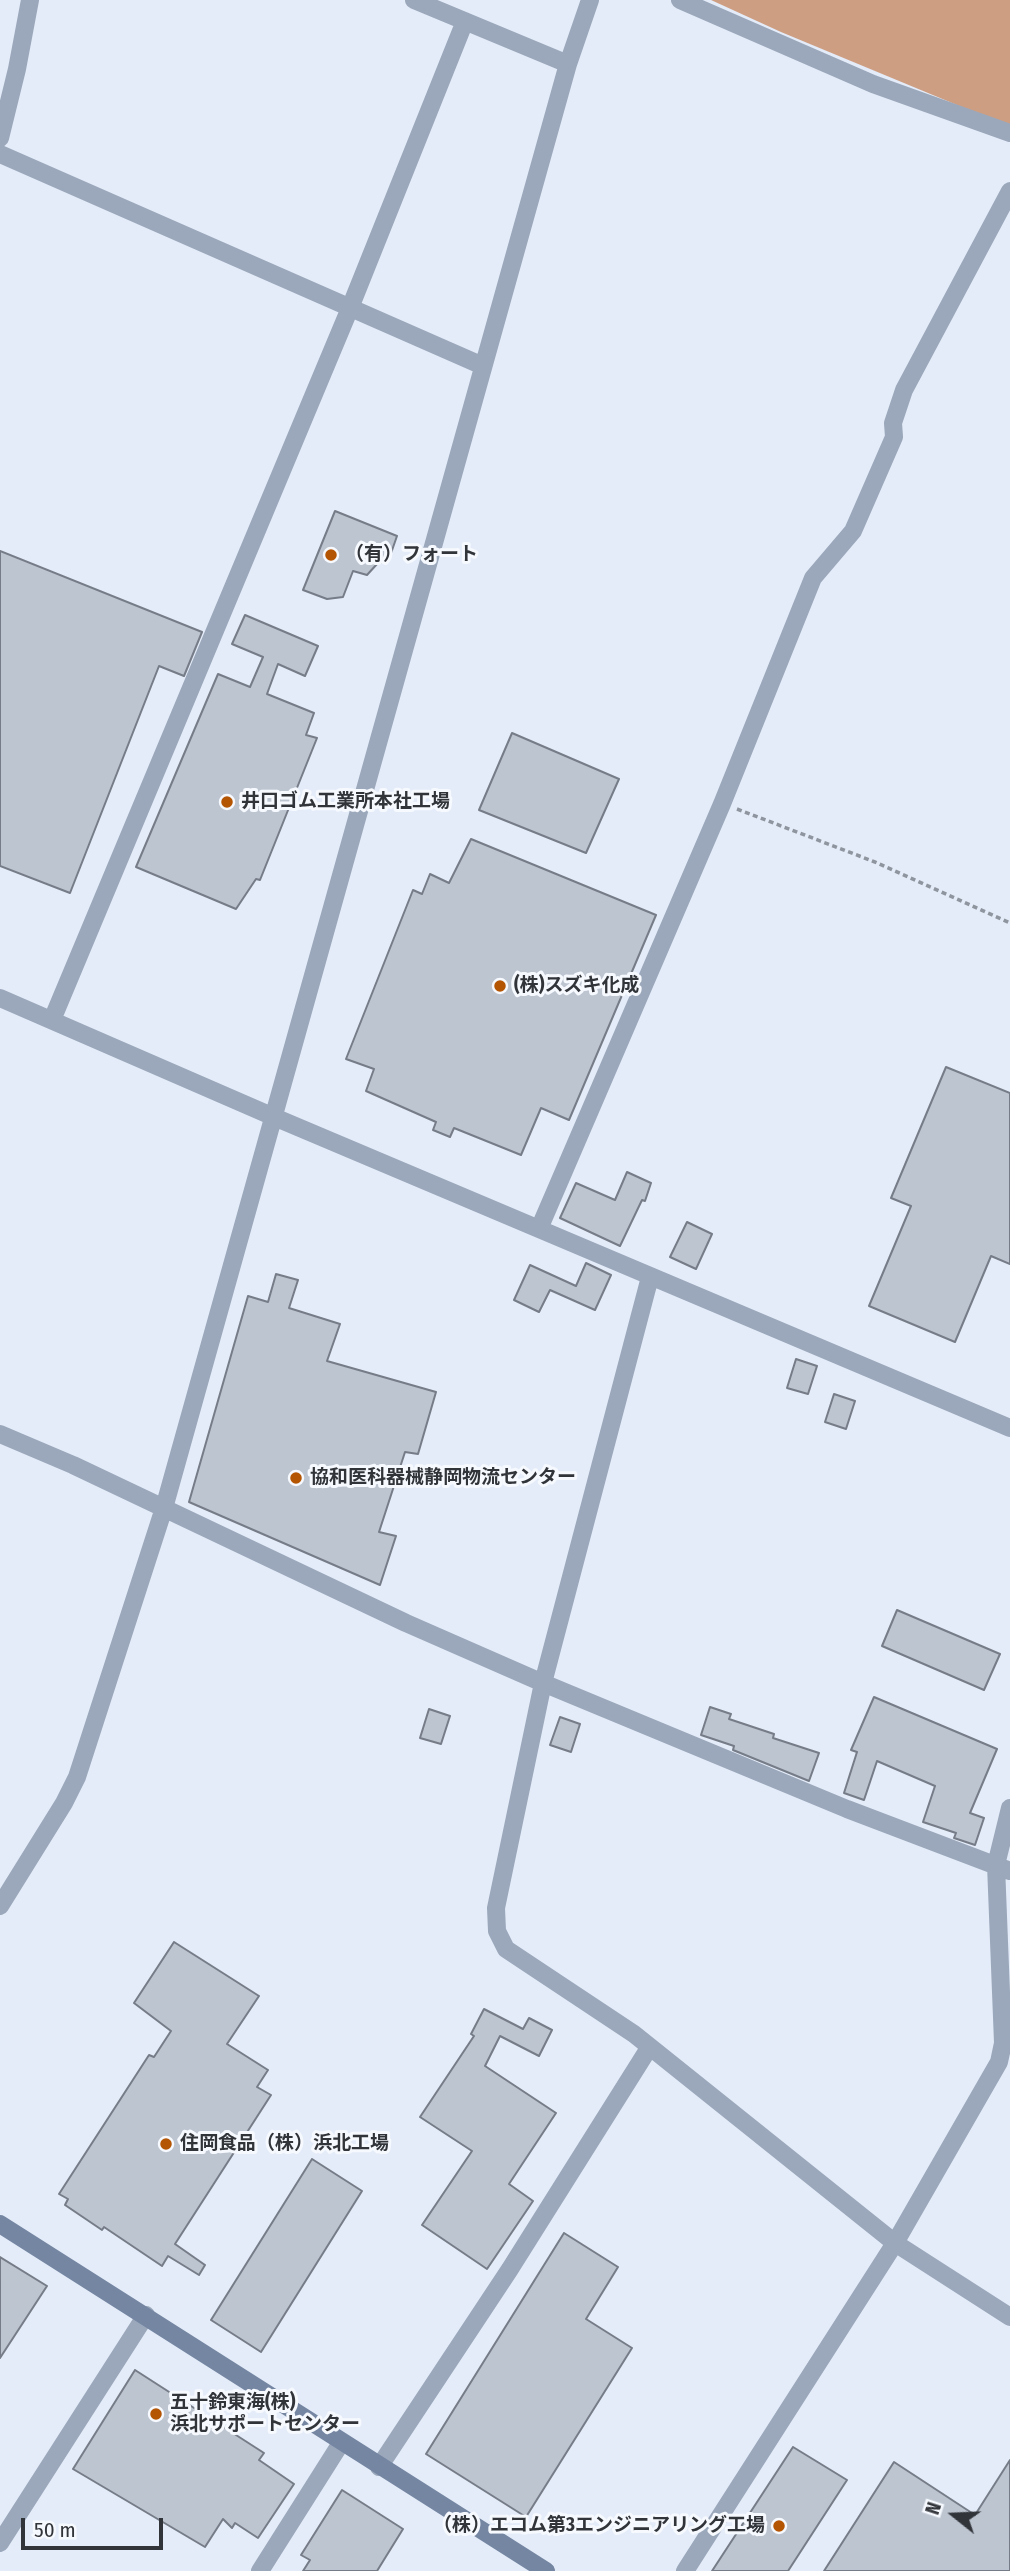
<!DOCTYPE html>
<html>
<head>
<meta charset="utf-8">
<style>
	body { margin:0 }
	#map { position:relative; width:1010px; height:2571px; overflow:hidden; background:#e4ecf9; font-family:"Fira Sans Condensed",sans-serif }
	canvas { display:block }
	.north { position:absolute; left:919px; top:2480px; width:70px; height:70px; -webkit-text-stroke:5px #f6f9fe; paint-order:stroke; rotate:288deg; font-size:19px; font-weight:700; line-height:28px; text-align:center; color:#313439 }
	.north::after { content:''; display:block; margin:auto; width:24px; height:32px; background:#313439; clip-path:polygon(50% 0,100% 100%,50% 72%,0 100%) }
	.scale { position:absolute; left:21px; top:2518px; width:142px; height:32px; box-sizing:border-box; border:4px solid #313439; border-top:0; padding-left:9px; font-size:21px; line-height:24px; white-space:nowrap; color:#313439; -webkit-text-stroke:5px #f6f9fe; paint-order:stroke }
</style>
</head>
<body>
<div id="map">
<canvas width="1010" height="2571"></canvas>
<div class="north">N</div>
<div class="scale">50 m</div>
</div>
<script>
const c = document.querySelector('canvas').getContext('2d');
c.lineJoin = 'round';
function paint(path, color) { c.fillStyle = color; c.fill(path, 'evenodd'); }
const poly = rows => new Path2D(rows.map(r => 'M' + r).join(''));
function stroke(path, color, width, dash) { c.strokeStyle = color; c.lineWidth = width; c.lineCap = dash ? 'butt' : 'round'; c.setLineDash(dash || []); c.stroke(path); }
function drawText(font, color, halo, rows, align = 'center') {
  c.font = font + ' "Fira Sans Condensed","Noto Sans JP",sans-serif'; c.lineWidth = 6; c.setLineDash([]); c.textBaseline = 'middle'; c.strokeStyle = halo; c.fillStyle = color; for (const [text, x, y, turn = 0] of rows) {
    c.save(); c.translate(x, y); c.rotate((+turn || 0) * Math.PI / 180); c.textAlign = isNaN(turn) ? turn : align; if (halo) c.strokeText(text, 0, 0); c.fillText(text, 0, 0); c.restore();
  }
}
const forest = poly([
	[711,0,1010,0,1010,127,781,32]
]);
const building = poly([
	[335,511,397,536,389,559,377,564,367,575,353,571,343,597,327,599,303,590,335,511],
	[0,551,202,632,184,676,159,666,70,893,0,866,0,551],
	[245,615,318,646,305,676,278,664,267,694,314,713,306,735,317,738,260,880,256,879,236,909,136,867,218,674,250,687,263,657,232,644,245,615],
	[512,733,619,779,586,853,479,810,512,733],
	[471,839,656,915,569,1120,541,1108,521,1155,454,1128,450,1137,433,1130,436,1122,366,1091,374,1069,346,1059,413,890,422,894,430,874,449,883,471,839],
	[946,1067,1010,1093,1010,1264,991,1256,955,1342,869,1306,911,1206,891,1198,946,1067],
	[627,1172,651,1183,645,1201,642,1200,620,1246,560,1218,576,1183,615,1200,627,1172],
	[687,1222,712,1234,696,1269,670,1257,687,1222],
	[586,1263,611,1275,595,1310,550,1290,539,1312,514,1300,530,1265,576,1286,586,1263],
	[276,1274,298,1280,289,1308,340,1324,327,1361,436,1392,418,1454,405,1452,379,1532,396,1536,380,1585,189,1502,248,1296,268,1302,276,1274],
	[796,1359,817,1366,808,1394,787,1388,796,1359],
	[834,1394,855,1401,846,1429,825,1422,834,1394],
	[897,1610,1000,1654,984,1690,882,1646,897,1610],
	[874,1697,997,1749,970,1813,984,1818,975,1845,954,1838,956,1833,923,1822,935,1786,877,1761,864,1800,844,1793,857,1752,851,1750,874,1697],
	[710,1707,731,1714,729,1719,774,1734,773,1738,819,1753,809,1781,733,1750,734,1746,701,1735,710,1707],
	[429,1709,450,1716,441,1744,420,1738,429,1709],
	[560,1717,580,1724,571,1752,550,1745,560,1717],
	[174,1942,259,1996,227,2044,268,2070,257,2087,271,2095,175,2244,205,2265,199,2275,168,2256,162,2266,104,2227,102,2230,65,2205,68,2199,59,2194,149,2055,154,2057,171,2031,134,2003,174,1942],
	[484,2009,523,2029,529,2018,552,2030,539,2056,500,2036,485,2066,556,2113,509,2184,533,2201,487,2269,422,2225,472,2151,420,2117,474,2036,471,2034,484,2009],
	[312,2159,362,2191,261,2352,211,2320,312,2159],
	[564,2233,618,2267,586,2319,632,2348,526,2517,426,2454,564,2233],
	[0,2257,47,2286,0,2358,0,2257],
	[135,2370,264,2453,259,2460,294,2484,258,2538,235,2523,232,2528,223,2519,205,2547,73,2469,135,2370],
	[793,2447,847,2480,788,2571,712,2571,793,2447],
	[1010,2460,1010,2571,824,2571,894,2462,975,2515,1010,2460],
	[342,2490,403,2529,377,2571,303,2571,310,2560,301,2555,342,2490]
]);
const path = poly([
	[737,809,875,862,1010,923]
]);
const street = poly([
	[414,0,568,64],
	[680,0,873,84,1010,133],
	[0,138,17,69,30,0],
	[0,154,483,366],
	[0,998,274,1117,1010,1428],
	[52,1020,350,308,465,21],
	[539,1229,722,804,813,578,853,531,894,437,893,423,904,390,1010,191],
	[650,1277,543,1683,496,1908,497,1931,506,1949,634,2034,895,2243,1010,2317],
	[0,1434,73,1465,406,1623,543,1683,847,1809,1010,1871],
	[0,1906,64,1803,77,1777,164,1508,568,64,590,0],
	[379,2467,510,2269,649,2048],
	[0,2543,146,2315],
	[260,2571,341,2443],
	[685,2571,895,2243,999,2062,1003,2043,996,1865,1010,1808]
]);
const secondary = poly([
	[0,2224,546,2571]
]);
const markers = [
	[331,555,7,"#b35502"],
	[227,802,7,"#b35502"],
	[500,986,7,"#b35502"],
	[296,1478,7,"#b35502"],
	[166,2144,7,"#b35502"],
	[156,2414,7,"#b35502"],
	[779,2526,7,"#b35502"]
];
const poiNames = [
	["（有）フォート",345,555],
	["井口ゴム工業所本社工場",241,802],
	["(株)スズキ化成",514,986],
	["協和医科器械静岡物流センター",310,1478],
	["住岡食品（株）浜北工場",180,2144],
	["五十鈴東海(株)",170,2403],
	["浜北サポートセンター",170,2425],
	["（株）エコム第3エンジニアリング工場",765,2526,"right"]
];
paint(forest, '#ce9e82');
paint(building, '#bdc5d1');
stroke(building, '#767d88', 2);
stroke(path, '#8f959e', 3.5, [5, 3.5]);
stroke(street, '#9ba8bb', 18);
stroke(secondary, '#7586a2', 18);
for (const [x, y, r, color] of markers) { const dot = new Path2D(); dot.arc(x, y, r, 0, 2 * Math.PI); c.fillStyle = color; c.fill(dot); stroke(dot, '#f6f9fe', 2.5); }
drawText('bold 19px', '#313439', '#f6f9fe', poiNames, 'left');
</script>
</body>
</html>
